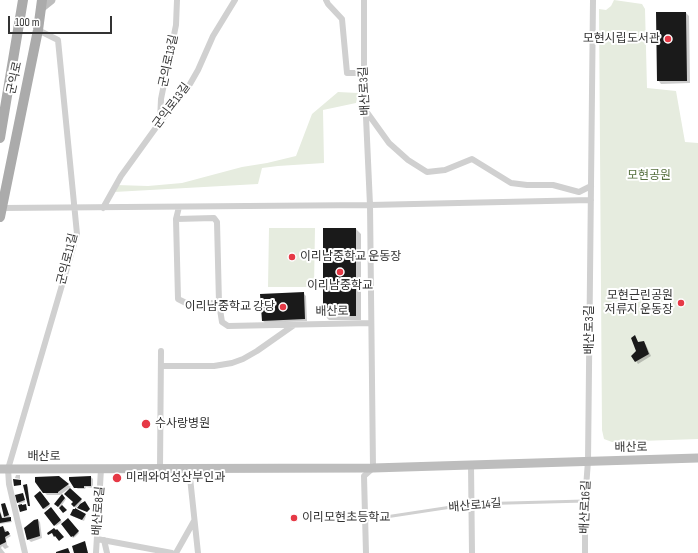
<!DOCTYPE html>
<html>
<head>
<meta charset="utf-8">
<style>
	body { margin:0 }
	#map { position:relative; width:698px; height:553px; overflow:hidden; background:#fff; font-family:"Sofia Sans Condensed",sans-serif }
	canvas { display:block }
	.scale { position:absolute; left:8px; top:16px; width:104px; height:18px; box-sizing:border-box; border:2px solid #333; border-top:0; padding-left:5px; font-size:12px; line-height:14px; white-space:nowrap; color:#333; -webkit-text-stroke:3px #fff; paint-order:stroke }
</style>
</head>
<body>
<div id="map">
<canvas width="698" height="553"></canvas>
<div class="scale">100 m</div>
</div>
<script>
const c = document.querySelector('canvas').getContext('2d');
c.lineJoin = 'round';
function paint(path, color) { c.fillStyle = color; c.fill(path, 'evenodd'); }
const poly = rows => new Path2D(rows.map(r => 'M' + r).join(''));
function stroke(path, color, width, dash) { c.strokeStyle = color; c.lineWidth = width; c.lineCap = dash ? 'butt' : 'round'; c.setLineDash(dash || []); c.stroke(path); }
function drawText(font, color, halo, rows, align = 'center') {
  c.font = font + ' "Sofia Sans Condensed","Noto Sans KR",sans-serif'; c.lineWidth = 4; c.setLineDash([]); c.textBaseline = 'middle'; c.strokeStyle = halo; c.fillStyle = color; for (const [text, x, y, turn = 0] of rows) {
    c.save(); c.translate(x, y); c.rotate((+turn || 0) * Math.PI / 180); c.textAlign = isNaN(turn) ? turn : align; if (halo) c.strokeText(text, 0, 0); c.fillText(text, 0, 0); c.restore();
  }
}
const green = poly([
	[614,0,642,4,645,9,647,88,676,91,685,142,698,143,698,439,612,442,604,439,602,430,599,9,606,10,611,6],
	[338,92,358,93,356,103,323,110,324,163,278,166,262,168,258,184,114,192,116,185,148,186,182,183,242,167,267,163,296,156,312,114],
	[269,228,315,228,314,287,268,287]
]);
const shadow = poly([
	[686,13,689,16,690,83,661,84,658,80],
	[356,229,361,234,361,320,329,320,324,315],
	[303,293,306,296,307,321,265,323,263,321],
	[635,337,639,343,644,342,646,345,651,356,638,364,636,361,637,351],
	[16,475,20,475,20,479,15,478],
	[91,477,93,479,93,488,86,487,85,489,78,489,75,487],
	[65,483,71,487,60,495,47,495,44,492],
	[26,485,28,487,30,507,29,506],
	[70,490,82,501,76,508,72,504,74,502],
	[23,494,25,502,19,504,16,496],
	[42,494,50,506,45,510,35,497],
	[62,495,66,499,62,505,66,511,64,512,56,504],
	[5,504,12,522,0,524,0,510,3,519,7,518,5,516],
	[51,508,62,522,56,526,45,513],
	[85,514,86,516,84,521,72,516],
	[38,520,40,522,42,538,31,542,28,539],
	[68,520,79,533,75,537,73,538,72,537,62,524],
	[3,527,11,536,6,539,7,545,9,547,5,549,2,546,1,548,5,553,0,553,0,529]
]);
const building = poly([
	[656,12,686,12,687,81,657,81],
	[323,228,356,228,356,316,323,316],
	[304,292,305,319,262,321,260,294],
	[635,335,638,342,644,341,649,354,635,362,631,356,636,351,631,338],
	[59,476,69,484,58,492,58,493,43,493,35,482,35,477],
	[91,476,91,486,84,486,84,488,74,488,69,480,69,477],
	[13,479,21,480,21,485,14,486],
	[27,484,30,506,28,506,23,485],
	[70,488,82,499,74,507,71,504,73,502,64,494],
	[40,491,50,504,43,509,34,496],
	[23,493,25,500,17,503,15,495],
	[62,494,65,498,58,507,54,504],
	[85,501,90,509,87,512,77,508,80,504],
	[5,503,9,515,4,517,1,504],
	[22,504,22,505,26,504,27,510,20,512,18,505],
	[62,505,67,510,63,513,59,508],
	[51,507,61,520,54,526,44,513],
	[75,508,86,514,82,520,70,515,73,509,75,509],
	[0,512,2,518,11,517,11,521,0,523],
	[68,518,79,531,73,537,73,536,71,537,61,524],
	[38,519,40,536,27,540,24,528,34,520],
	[3,526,5,532,8,531,10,534,5,537,6,542,0,545,0,527],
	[54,528,56,530,57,529,64,537,59,541,55,536,54,537,52,533,48,535,47,533],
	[85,541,88,553,74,553,72,546],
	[68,548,70,553,56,553,56,552]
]);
const lane = poly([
	[366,520,471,504,585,501]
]);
const street = poly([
	[326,0,328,4,342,19,347,73,364,73],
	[364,0,364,73,370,205,373,468,364,476,366,553],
	[366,111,389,143,408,160,427,172,445,170,472,159,511,183,527,185,553,185,579,192,591,186],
	[160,122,161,99,176,25,177,0],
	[179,207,176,219,178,299,186,303,219,303],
	[2,208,370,205,591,200],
	[103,208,121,176,160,122,190,84,198,70,213,36,235,0],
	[176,219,214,218,217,222,219,303,222,322,228,326,371,323],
	[161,366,214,366,232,363,243,359,257,351,294,325],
	[471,465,472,553],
	[160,468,161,351],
	[189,468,198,553],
	[97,539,172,553],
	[104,540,107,553],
	[25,553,9,484,8,469,77,234,58,40,38,30],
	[96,553,101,469],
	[176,553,194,521],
	[585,553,585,501,588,461,593,0]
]);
const secondary = poly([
	[41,8,51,0],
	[0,469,373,468,698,458]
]);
const primary = poly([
	[0,138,23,0],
	[0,217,38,30,42,0]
]);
const markers = [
	[668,39,4,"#e63946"],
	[292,257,4,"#e63946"],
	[340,272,4,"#e63946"],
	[681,303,4,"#e63946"],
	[283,307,4,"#e63946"],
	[146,424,5,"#e63946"],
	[117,478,5,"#e63946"],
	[294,518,4,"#e63946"]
];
const poiNames = [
	["모현시립도서관",660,39,"right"],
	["이리남중학교 운동장",300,257],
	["이리남중학교",340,286,"center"],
	["모현근린공원",673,296,"right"],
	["저류지 운동장",673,310,"right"],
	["이리남중학교 강당",275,307,"right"],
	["수사랑병원",155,424],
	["미래와여성산부인과",126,478],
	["이리모현초등학교",302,518]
];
const streetNames = [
	["군의로13길",169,61,-78],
	["군익로",15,78,-78],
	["배산로3길",365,91,-93],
	["군익로13길",172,106,-53],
	["군익로11길",68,259,-76],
	["배산로",332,312,-1],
	["배산로3길",590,330,-90],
	["배산로",631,448,-1],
	["배산로",44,457],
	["배산로14길",475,506,-5],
	["배산로16길",586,507,-88],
	["배산로8길",99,511,-86]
];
const parkNames = [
	["모현공원",649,176]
];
paint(green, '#e6ecdf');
paint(shadow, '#0003');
paint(building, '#1a1a1a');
stroke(lane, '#d0d0d0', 3);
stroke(street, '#d0d0d0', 6);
stroke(secondary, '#bdbdbd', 9);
stroke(primary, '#ababab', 10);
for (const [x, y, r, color] of markers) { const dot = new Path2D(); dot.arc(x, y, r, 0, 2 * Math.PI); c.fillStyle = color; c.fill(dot); stroke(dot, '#fff', 1.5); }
drawText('12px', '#333', '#fff', poiNames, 'left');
drawText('12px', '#333', '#fff', streetNames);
drawText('12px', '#56703f', '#fff', parkNames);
</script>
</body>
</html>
